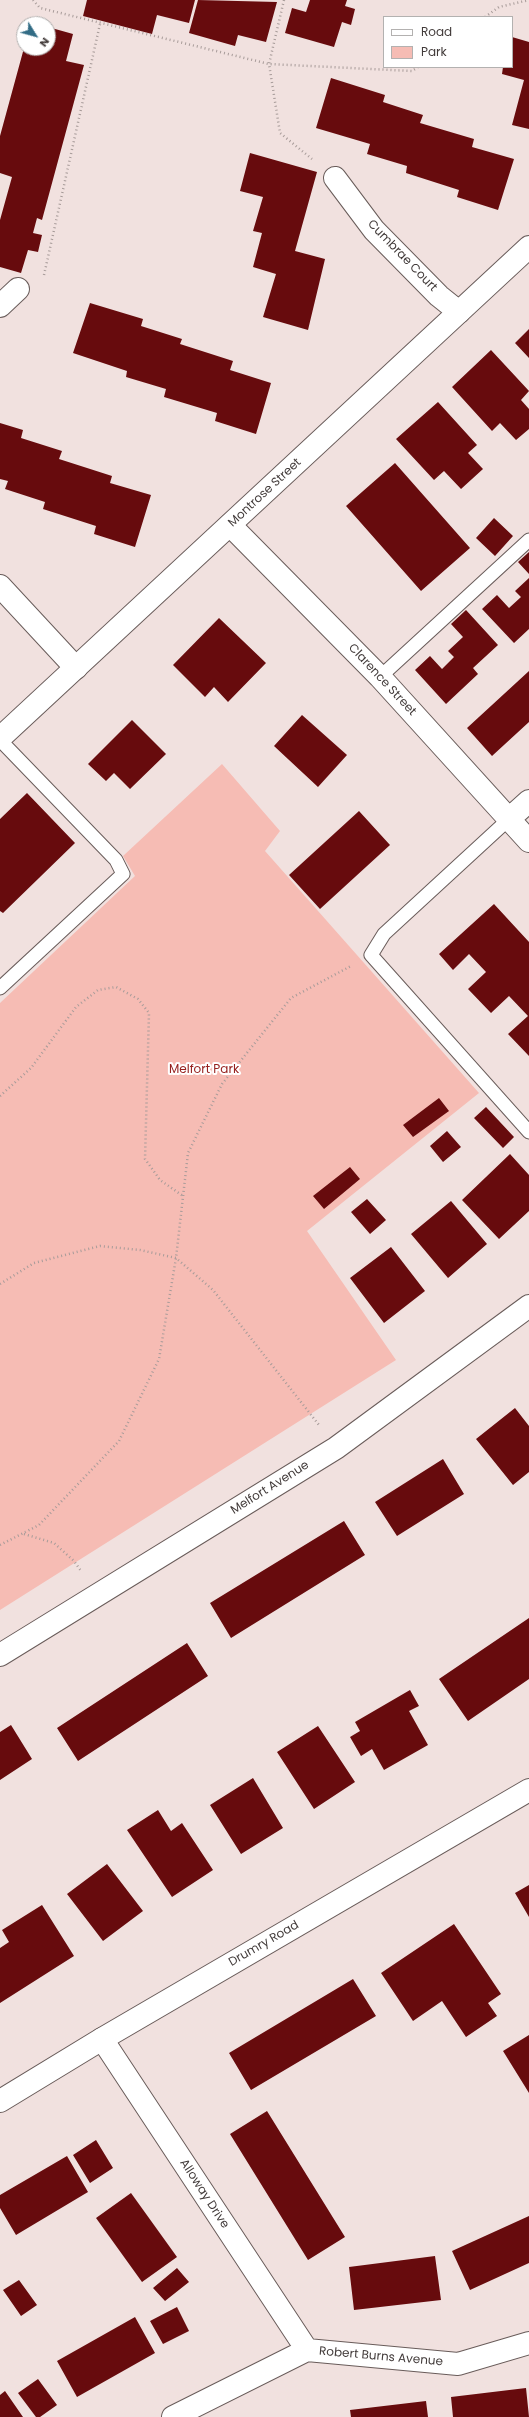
<!DOCTYPE html>
<html>
<head>
<meta charset="utf-8">
<style>
	body { margin:0 }
	#map { position:relative; width:529px; height:2417px; overflow:hidden; background:#f1e1df; font-family:Poppins,sans-serif }
	canvas { display:block }
	.legend { position:absolute; left:383px; top:16px; width:130px; height:52px; box-sizing:border-box; background:#fff; border:1px solid #b3b1b0; margin:0; padding:5px 7px; list-style:none; font-size:12px; color:#423b3a }
	.legend li { display:flex; align-items:center; gap:8px; height:20px }
	.legend b { width:20px; border:1px solid #b3b1b0 }
	.north { position:absolute; left:16px; top:16px; width:40px; height:40px; box-sizing:border-box; background:#fff; border:1px solid #b3b1b0; border-radius:50%; rotate:127deg; font-size:11px; font-weight:700; line-height:16px; text-align:center; color:#423b3a }
	.north::after { content:''; display:block; margin:auto; width:14px; height:18px; background:#326c85; clip-path:polygon(50% 0,100% 100%,50% 72%,0 100%) }
</style>
</head>
<body>
<div id="map">
<canvas width="529" height="2417"></canvas>
<ul class="legend">
<li><b style="height:5px;background:#fff"></b>Road</li>
<li><b style="height:11px;background:#f6bcb4"></b>Park</li>
</ul>
<div class="north">N</div>
</div>
<script>
const c = document.querySelector('canvas').getContext('2d');
c.lineJoin = 'round';
function paint(path, color) { c.fillStyle = color; c.fill(path, 'evenodd'); }
const poly = rows => new Path2D(rows.map(r => 'M' + r).join(''));
function stroke(path, color, width, dash) { c.strokeStyle = color; c.lineWidth = width; c.lineCap = dash ? 'butt' : 'round'; c.setLineDash(dash || []); c.stroke(path); }
function drawText(font, color, halo, rows, align = 'center') {
  c.font = font + ' Poppins,sans-serif'; c.lineWidth = 4; c.setLineDash([]); c.textBaseline = 'middle'; c.strokeStyle = halo; c.fillStyle = color; for (const [text, x, y, turn = 0] of rows) {
    c.save(); c.translate(x, y); c.rotate((+turn || 0) * Math.PI / 180); c.textAlign = isNaN(turn) ? turn : align; if (halo) c.strokeText(text, 0, 0); c.fillText(text, 0, 0); c.restore();
  }
}
const green = poly([
	[222,764,280,831,265,851,479,1093,307,1231,396,1360,0,1610,0,1003,135,876,123,856]
]);
const building = poly([
	[87,0,195,0,189,23,157,15,152,34,83,16],
	[198,0,277,2,266,42,238,35,235,46,189,33],
	[310,0,347,0,345,6,355,9,351,25,342,22,334,47,285,33,292,8,306,12],
	[48,27,73,34,66,61,84,65,42,220,37,218,33,233,42,235,38,252,28,250,21,273,0,267,0,220,12,177,0,173,0,136,24,48,48,48],
	[512,37,529,42,529,129,512,125,524,80,502,74,503,67,512,67],
	[331,78,385,95,383,102,423,115,420,123,474,139,472,147,514,159,498,210,457,197,459,190,406,173,407,166,367,154,370,144,316,128],
	[250,153,317,172,295,251,325,259,308,330,263,317,276,274,253,267,262,233,253,231,263,197,240,191],
	[90,303,143,319,141,326,182,339,180,344,233,361,230,370,271,383,256,434,215,421,217,413,164,397,166,389,126,377,127,371,73,353],
	[529,329,529,358,515,343],
	[491,350,529,391,521,400,529,409,529,429,516,440,500,423,492,431,452,387],
	[438,402,477,445,468,453,483,469,461,489,444,471,434,480,396,439],
	[0,423,23,430,21,438,62,451,59,459,112,476,110,483,151,495,135,547,94,534,96,526,43,509,45,502,5,489,8,481,0,479],
	[395,463,470,548,421,591,346,506],
	[494,518,513,536,495,556,476,538],
	[529,552,529,574,518,562],
	[529,578,529,629,514,643,482,609,497,595,509,608,521,597,515,591],
	[466,610,498,645,473,668,478,674,446,704,415,670,430,656,442,669,454,657,448,651,463,637,451,624],
	[219,618,266,663,228,702,214,687,205,697,173,665],
	[529,671,529,722,492,756,467,728],
	[302,715,347,755,318,787,274,746],
	[132,720,166,754,130,789,114,773,106,781,88,764],
	[27,793,75,843,3,913,0,911,0,819],
	[359,811,390,845,320,909,289,875],
	[494,904,529,942,529,1056,508,1034,528,1016,509,996,491,1013,468,989,486,972,469,954,453,970,439,954],
	[439,1098,449,1111,413,1137,403,1125],
	[486,1107,514,1137,503,1148,474,1118],
	[447,1131,461,1147,443,1162,430,1146],
	[510,1154,529,1175,529,1211,499,1239,462,1200],
	[350,1167,360,1179,324,1209,313,1196],
	[367,1199,386,1220,370,1234,351,1212],
	[451,1201,487,1244,448,1278,411,1234],
	[391,1247,425,1291,384,1323,350,1278],
	[515,1408,529,1426,529,1472,513,1485,476,1439],
	[443,1459,464,1494,397,1536,375,1502],
	[344,1521,365,1555,231,1638,210,1603],
	[529,1618,529,1679,468,1721,439,1679],
	[187,1643,208,1676,78,1761,57,1728],
	[410,1690,419,1706,409,1711,428,1745,384,1770,372,1749,361,1756,350,1737,360,1731,355,1722],
	[11,1725,32,1759,0,1780,0,1732],
	[318,1726,355,1782,314,1809,277,1752],
	[253,1778,283,1828,241,1854,210,1805],
	[158,1810,171,1831,182,1823,213,1870,172,1897,127,1830],
	[107,1864,143,1911,103,1941,67,1894],
	[529,1885,529,1917,515,1893],
	[42,1905,74,1956,0,2003,0,1948,9,1942,2,1930],
	[454,1924,501,1994,488,2003,497,2016,466,2037,442,2001,413,2021,381,1973],
	[353,1979,376,2016,251,2090,229,2053],
	[529,2035,529,2093,503,2051],
	[267,2111,345,2237,308,2260,230,2134],
	[96,2140,113,2168,90,2183,73,2155],
	[67,2156,88,2192,16,2235,0,2208,0,2195],
	[131,2193,177,2257,142,2282,96,2218],
	[529,2216,529,2263,470,2290,452,2251],
	[435,2256,441,2300,354,2310,349,2267],
	[177,2268,189,2282,165,2301,153,2288],
	[19,2280,37,2305,21,2316,3,2290],
	[177,2307,189,2331,163,2344,150,2321],
	[135,2317,155,2353,77,2397,57,2361],
	[38,2379,57,2405,40,2417,36,2417,18,2393],
	[526,2388,529,2417,453,2417,451,2397],
	[5,2391,23,2417,0,2417,0,2395],
	[426,2401,428,2417,351,2417,350,2410]
]);
const path = poly([
	[33,0,40,8,269,64,412,71,418,67],
	[284,0,269,64,280,133,312,159],
	[485,17,499,7,529,0],
	[44,275,100,24],
	[0,1096,31,1068,76,1007,98,990,116,987,138,999,149,1013,145,1159,160,1180,183,1196],
	[0,1284,34,1263,100,1246,140,1250,176,1258,213,1290,319,1425],
	[24,1534,54,1543,74,1561,81,1571],
	[0,1545,39,1525,119,1441,159,1359,176,1258,188,1153,222,1084,291,998,351,966]
]);
const lane = poly([
	[380,677,529,540],
	[0,740,116,860,123,874,0,988],
	[509,819,384,934,371,955,529,1132]
]);
const street = poly([
	[335,178,374,230,439,296,459,312],
	[0,306,18,289],
	[230,525,380,677,529,841],
	[0,586,76,668],
	[509,819,529,801],
	[0,1655,336,1448,529,1306],
	[102,2039,307,2350],
	[173,2417,307,2350,458,2364,529,2343]
]);
const secondary = poly([
	[0,738,529,247],
	[0,2101,102,2039,529,1790]
]);
const streetNames = [
	["Cumbrae Court",402,256,46],
	["Montrose Street",265,493,-43],
	["Clarence Street",382,680,47],
	["Melfort Avenue",270,1488,-32],
	["Drumry Road",264,1944,-30],
	["Alloway Drive",204,2194,57],
	["Robert Burns Avenue",381,2357,5]
];
const parkNames = [
	["Melfort Park",204,1070]
];
paint(green, '#f6bcb4');
paint(building, '#670b0d');
stroke(lane, '#695c5a', 15);
stroke(street, '#695c5a', 24);
stroke(secondary, '#695c5a', 24);
stroke(path, '#a79b99', 2.5, [1, 3]);
stroke(lane, '#fff', 13);
stroke(street, '#fff', 22);
stroke(secondary, '#fff', 22);
drawText('12px', '#423b3a', '#fff', streetNames);
drawText('12px', '#96211f', '#fff', parkNames);
</script>
</body>
</html>
